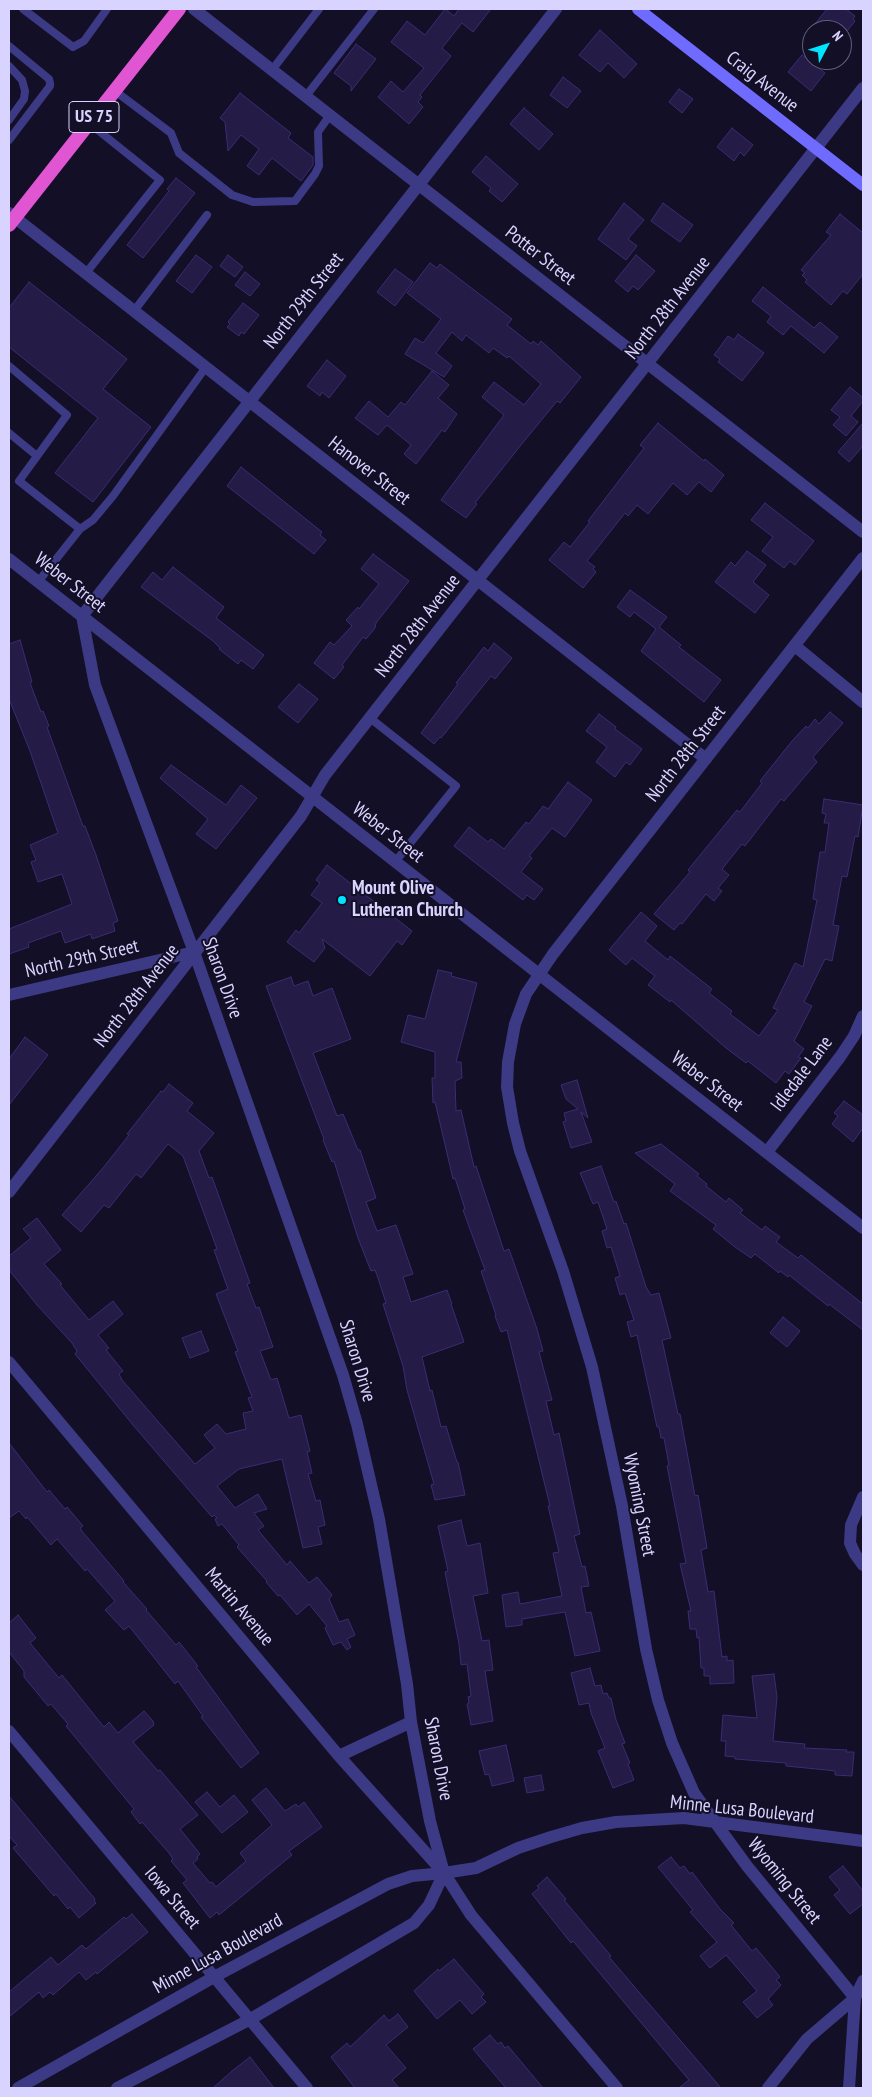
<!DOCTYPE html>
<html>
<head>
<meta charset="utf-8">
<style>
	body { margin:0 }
	#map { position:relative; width:872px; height:2097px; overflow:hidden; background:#130f26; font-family:"PT Sans Narrow",sans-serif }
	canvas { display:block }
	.frame { position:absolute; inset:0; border:10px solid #d9d4ff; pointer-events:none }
	.north { position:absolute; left:802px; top:20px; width:50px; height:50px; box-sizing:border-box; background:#130f26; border:1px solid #625e7d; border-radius:50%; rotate:50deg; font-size:14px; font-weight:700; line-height:20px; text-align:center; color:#d9d4ff }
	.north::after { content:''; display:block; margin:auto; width:18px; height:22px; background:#00e5ff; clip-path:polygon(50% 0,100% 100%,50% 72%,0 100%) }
</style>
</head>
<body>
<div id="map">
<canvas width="872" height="2097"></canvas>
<div class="frame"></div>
<div class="north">N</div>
</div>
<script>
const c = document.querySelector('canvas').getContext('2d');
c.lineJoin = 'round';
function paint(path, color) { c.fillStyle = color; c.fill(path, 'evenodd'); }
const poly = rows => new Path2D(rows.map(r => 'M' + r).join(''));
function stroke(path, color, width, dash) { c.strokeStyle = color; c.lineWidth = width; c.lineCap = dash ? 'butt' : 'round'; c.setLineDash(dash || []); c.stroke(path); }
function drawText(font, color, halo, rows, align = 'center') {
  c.font = font + ' "PT Sans Narrow",sans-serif'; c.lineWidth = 4; c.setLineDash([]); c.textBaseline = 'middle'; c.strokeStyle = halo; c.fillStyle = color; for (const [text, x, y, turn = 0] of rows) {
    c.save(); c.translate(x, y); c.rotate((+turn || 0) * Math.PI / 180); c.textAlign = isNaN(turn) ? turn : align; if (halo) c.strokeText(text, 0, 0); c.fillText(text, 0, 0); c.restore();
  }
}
const building = poly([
	[445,9,454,16,459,9,491,9,473,32,462,23,442,48,451,56,420,95,422,97,418,102,423,107,409,124,378,97,391,81,403,92,424,68,391,42,407,21,425,35,445,9],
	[827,9,846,9,855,16,853,19,855,21,848,30,810,30,827,9],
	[600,30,637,64,624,78,608,63,600,72,579,55,600,30],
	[356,44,376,59,351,91,351,86,334,73,356,44],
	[802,55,825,73,811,91,788,72,802,55],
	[563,77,581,91,567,108,550,95,563,77],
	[679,89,693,99,682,113,669,102,679,89],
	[240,93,291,133,288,138,313,157,313,165,301,181,272,158,259,175,247,166,259,149,241,135,228,151,225,122,220,118,240,93],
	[524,108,553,134,539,150,510,124,524,108],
	[732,128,753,145,744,156,740,152,734,161,717,147,732,128],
	[486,156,518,184,502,202,489,191,491,188,472,172,486,156],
	[176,178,195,193,143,258,127,245,169,191,167,189,176,178],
	[624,203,644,220,628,239,637,246,626,260,598,239,624,203],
	[663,203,693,225,680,242,651,221,663,203],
	[840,214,863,233,863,274,847,294,843,291,831,305,805,282,807,280,802,275,805,273,801,270,831,235,826,232,840,214],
	[196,255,212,267,192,293,176,281,196,255],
	[228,255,243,267,235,277,220,266,228,255],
	[636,255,655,271,638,290,633,286,628,292,615,281,636,255],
	[430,263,437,268,440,264,512,319,507,325,531,344,533,341,538,345,541,341,581,377,560,403,557,401,521,445,475,503,477,504,466,518,441,500,504,415,482,397,494,382,524,405,541,384,509,356,507,358,493,348,489,353,466,335,462,341,452,332,436,353,452,366,444,377,405,354,415,338,423,343,441,319,407,293,430,263],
	[395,269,413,282,395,306,377,292,395,269],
	[245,272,260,284,250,296,235,285,245,272],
	[29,282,127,359,103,389,151,427,93,502,55,473,98,418,9,347,9,308,29,282],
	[763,287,814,328,820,322,838,337,824,353,791,326,783,335,767,322,771,316,752,301,763,287],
	[243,303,259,315,244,334,241,332,239,336,227,327,230,324,228,322,243,303],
	[738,334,764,353,742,381,718,362,720,359,714,355,728,336,734,340,738,334],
	[327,360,346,376,329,398,322,392,320,396,307,386,327,360],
	[432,371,449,385,438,398,457,414,445,432,442,430,416,464,404,454,411,445,387,425,378,435,355,418,369,401,388,417,401,402,405,405,432,371],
	[850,387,863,398,863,401,851,416,858,422,846,436,833,425,840,417,831,410,850,387],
	[658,423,704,461,705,459,724,475,711,492,699,482,687,495,673,483,648,514,637,505,628,516,625,513,587,561,595,567,593,569,596,572,583,588,549,560,564,542,570,547,590,522,588,521,644,448,640,445,658,423],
	[863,423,863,446,849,462,838,452,863,423],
	[241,467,322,532,320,535,326,540,314,554,227,486,241,467],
	[765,503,814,541,795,565,790,561,784,568,762,551,773,537,751,520,765,503],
	[747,551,766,565,753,582,769,595,755,613,715,582,731,562,735,566,747,551],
	[373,554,409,581,376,623,375,628,366,639,363,637,342,665,344,667,334,679,314,663,330,642,334,645,352,626,346,620,358,607,359,609,379,584,361,569,373,554],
	[173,567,224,607,216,618,264,655,253,669,241,660,238,664,219,649,220,648,213,641,141,587,153,572,162,580,173,567],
	[630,590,667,617,659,627,681,645,679,647,721,680,704,702,641,651,656,629,634,612,630,617,617,607,630,590],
	[20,640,32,682,30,683,41,712,43,711,49,726,47,727,83,826,85,826,96,855,118,921,113,923,115,931,92,939,91,934,65,943,61,931,28,943,29,947,9,954,9,929,72,904,62,874,38,882,31,862,36,860,30,845,58,833,30,751,9,699,9,644,20,640],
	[494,643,512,658,495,679,491,676,441,738,440,737,434,744,421,733,458,684,456,683,484,647,488,651,494,643],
	[299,684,318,699,298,723,278,707,299,684],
	[830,712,843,723,813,757,817,762,784,801,781,799,745,846,742,844,722,869,729,875,718,888,722,891,714,901,706,894,682,924,680,923,674,930,654,914,690,872,688,870,737,810,740,812,762,783,760,781,792,741,806,726,808,728,815,719,819,724,830,712],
	[599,714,616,727,615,729,642,749,630,765,626,762,615,777,596,762,607,747,586,731,599,714],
	[171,765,226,805,241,785,257,798,216,849,196,834,208,819,160,778,171,765],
	[568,782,592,800,565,837,552,828,529,856,532,858,521,872,543,889,534,900,527,895,523,900,454,846,469,827,488,842,491,839,504,849,526,822,529,824,543,806,548,809,568,782],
	[824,799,863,805,858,837,855,836,847,877,842,876,833,925,839,926,832,961,825,959,804,1002,812,1006,794,1041,804,1049,798,1057,801,1058,789,1074,785,1071,776,1083,748,1061,746,1063,726,1048,671,1000,670,1002,648,985,655,976,632,958,626,965,609,950,641,912,657,926,645,941,668,960,670,956,712,989,709,993,732,1011,730,1014,759,1036,778,1010,773,1008,795,963,803,967,817,900,813,899,820,852,825,852,829,823,824,823,826,814,822,813,824,799],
	[327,865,412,931,402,945,397,941,370,976,322,939,325,948,314,962,287,942,296,930,299,933,322,903,311,895,320,883,316,880,327,865],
	[438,970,452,973,451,976,477,983,456,1062,461,1062,462,1078,455,1081,456,1111,461,1110,474,1167,476,1166,504,1251,509,1249,537,1329,543,1351,539,1352,552,1400,546,1401,554,1435,559,1433,580,1534,574,1536,582,1567,585,1566,589,1586,581,1587,586,1613,591,1612,600,1651,575,1656,565,1612,522,1619,522,1625,506,1627,502,1595,518,1592,520,1604,562,1596,553,1553,559,1552,548,1506,550,1506,507,1330,501,1332,495,1316,496,1315,481,1271,485,1270,463,1210,465,1209,455,1178,453,1179,435,1102,433,1103,432,1078,435,1078,435,1052,401,1042,408,1015,425,1019,438,970],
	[291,977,294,986,308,981,313,996,332,988,351,1039,313,1053,337,1116,343,1114,358,1150,360,1150,376,1198,366,1202,377,1231,396,1225,413,1274,403,1277,411,1302,447,1290,452,1304,451,1304,464,1342,422,1357,430,1391,432,1390,441,1427,446,1426,457,1462,458,1462,465,1495,435,1500,431,1485,434,1484,407,1390,403,1366,383,1304,386,1303,378,1278,375,1270,371,1271,358,1238,334,1161,332,1162,323,1140,324,1139,266,986,291,977],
	[25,1037,48,1055,9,1105,9,1059,25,1037],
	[577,1080,588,1118,581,1112,592,1142,571,1148,563,1122,566,1121,564,1113,578,1109,566,1099,561,1085,577,1080],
	[169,1084,193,1103,187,1111,214,1133,199,1151,209,1178,212,1177,250,1283,247,1284,256,1308,259,1307,273,1347,260,1351,271,1380,277,1378,289,1418,301,1415,310,1451,307,1452,312,1473,308,1474,316,1501,320,1500,325,1525,318,1527,322,1544,303,1548,282,1459,239,1469,217,1486,235,1508,258,1494,267,1509,254,1513,264,1526,258,1530,287,1565,290,1561,309,1583,317,1577,332,1595,329,1599,339,1622,348,1619,355,1635,347,1639,351,1647,347,1650,341,1642,333,1645,325,1628,327,1626,309,1604,297,1615,280,1595,278,1596,266,1582,267,1581,237,1547,239,1545,222,1524,218,1526,215,1519,217,1518,214,1515,212,1517,133,1425,75,1354,77,1351,72,1343,37,1305,9,1270,9,1256,31,1238,23,1229,37,1218,61,1250,44,1264,62,1284,60,1285,89,1320,113,1301,123,1314,98,1335,109,1348,106,1350,123,1371,119,1374,122,1380,195,1464,215,1448,204,1435,217,1424,226,1434,246,1429,243,1413,253,1411,248,1398,252,1397,235,1352,238,1351,216,1294,228,1289,214,1250,217,1249,183,1156,168,1144,141,1178,136,1174,109,1208,104,1205,81,1232,62,1215,103,1168,129,1135,127,1134,161,1091,163,1092,169,1084],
	[844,1101,863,1115,863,1128,853,1142,832,1124,838,1116,834,1113,844,1101],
	[661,1144,699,1174,697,1176,707,1184,706,1186,726,1202,729,1198,743,1210,740,1213,762,1230,765,1226,780,1237,776,1242,798,1258,801,1255,863,1304,863,1330,829,1304,828,1306,789,1275,788,1277,780,1271,779,1273,755,1254,751,1258,735,1247,713,1229,716,1225,670,1191,675,1184,635,1153,661,1144],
	[601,1166,614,1202,616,1201,624,1224,626,1223,646,1287,651,1295,659,1293,671,1338,662,1340,678,1414,680,1414,695,1496,698,1495,707,1548,701,1550,708,1592,714,1591,722,1657,727,1656,727,1661,733,1660,734,1683,710,1684,710,1676,704,1676,704,1668,701,1668,699,1637,697,1638,696,1629,690,1629,688,1611,691,1611,680,1564,686,1563,667,1466,669,1465,664,1438,661,1438,659,1427,657,1427,637,1335,631,1337,627,1322,634,1320,625,1293,620,1295,615,1278,620,1276,611,1247,607,1248,602,1231,607,1229,598,1202,593,1204,580,1173,601,1166],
	[783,1317,800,1331,787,1347,770,1333,783,1317],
	[201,1331,209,1351,190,1358,182,1338,201,1331],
	[9,1443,47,1492,49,1490,65,1509,67,1507,83,1526,80,1528,81,1530,124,1581,123,1582,147,1609,146,1610,176,1645,179,1642,198,1666,196,1667,259,1753,241,1768,201,1717,203,1716,178,1681,175,1684,129,1626,124,1630,105,1610,115,1601,87,1569,85,1571,57,1539,51,1545,27,1517,26,1519,19,1511,9,1518,9,1443],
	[461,1520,467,1546,480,1543,488,1593,473,1596,482,1641,489,1640,493,1670,485,1671,493,1721,471,1725,467,1704,469,1703,468,1697,471,1696,467,1664,461,1665,459,1644,445,1572,448,1571,438,1526,461,1520],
	[18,1615,36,1638,30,1643,59,1678,62,1675,104,1727,109,1722,118,1733,144,1711,153,1721,154,1725,133,1742,158,1771,160,1770,198,1815,180,1829,200,1854,197,1857,198,1859,193,1863,210,1883,212,1882,216,1887,246,1861,240,1853,272,1825,252,1800,266,1788,285,1811,296,1804,298,1807,304,1802,322,1827,289,1851,292,1855,219,1915,217,1912,210,1918,183,1883,187,1880,171,1861,173,1859,169,1853,142,1822,140,1824,131,1812,134,1809,66,1726,68,1724,51,1704,48,1706,24,1677,24,1671,9,1652,9,1623,18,1615],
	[590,1668,595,1686,601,1685,603,1694,607,1693,609,1698,611,1698,616,1720,625,1743,622,1744,630,1763,628,1764,634,1780,613,1788,598,1751,605,1748,591,1713,589,1703,579,1705,571,1673,590,1668],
	[774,1674,777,1697,773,1741,805,1744,804,1748,847,1750,846,1752,854,1752,852,1776,835,1775,835,1771,827,1770,786,1766,786,1763,735,1759,735,1757,725,1756,726,1741,721,1741,723,1715,757,1718,752,1676,774,1674],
	[506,1745,514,1781,492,1786,489,1774,485,1775,479,1751,506,1745],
	[541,1775,544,1790,527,1793,524,1778,541,1775],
	[207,1792,220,1807,234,1795,248,1812,222,1833,195,1802,207,1792],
	[9,1796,95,1899,94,1901,96,1903,79,1918,70,1907,68,1909,56,1894,54,1896,13,1848,17,1845,9,1836,9,1796],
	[671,1857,680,1868,684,1866,690,1874,692,1872,720,1909,734,1923,731,1925,752,1951,756,1948,780,1977,776,1980,781,1985,768,1999,773,2005,757,2018,743,2002,757,1991,726,1955,710,1968,700,1956,717,1942,690,1912,693,1910,658,1867,671,1857],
	[843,1866,863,1891,863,1904,850,1914,834,1895,840,1890,829,1877,843,1866],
	[547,1877,566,1899,564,1900,611,1956,609,1957,721,2088,679,2088,689,2080,573,1941,571,1943,532,1894,539,1888,537,1886,547,1877],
	[132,1914,148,1932,97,1974,96,1972,86,1980,79,1972,53,1995,50,1992,43,1998,39,1992,9,2017,9,1992,51,1957,58,1965,82,1945,86,1949,124,1917,126,1919,132,1914],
	[454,1959,484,1994,481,1997,486,2002,472,2014,460,2000,437,2019,414,1991,438,1969,439,1971,454,1959],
	[398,2014,408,2027,386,2045,406,2068,392,2080,399,2088,355,2088,331,2057,347,2043,350,2047,384,2015,389,2021,398,2014],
	[490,2035,498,2044,501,2042,505,2048,508,2046,543,2088,506,2088,473,2049,490,2035],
	[250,2057,274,2088,213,2088,232,2071,250,2057]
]);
const service = poly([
	[23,9,73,47,84,41,107,9],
	[9,46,49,79,50,83,50,86,9,140],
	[9,66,22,80,25,91,24,99,9,120],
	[272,70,319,9],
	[115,91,171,133,179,153,232,195,253,202,295,201,315,174,319,166,318,132,330,115],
	[306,96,374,9],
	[86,273,160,180,89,123],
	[134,311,207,215],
	[9,366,67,415,19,481,80,529,38,582],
	[9,433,37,456],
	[80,529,93,520,113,496,206,367],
	[370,718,456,786,395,862]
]);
const minor = poly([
	[194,9,863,532],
	[556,9,82,616,95,685,194,952,343,1375,357,1424,379,1519,407,1684,411,1722,430,1821,444,1873,471,1915,617,2088],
	[9,213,706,759],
	[9,559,863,1228],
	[795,646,863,702],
	[9,995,194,952],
	[767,1152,840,1057,854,1036,863,1016],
	[9,1192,301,816,325,775,863,88],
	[9,1362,339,1756,443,1872],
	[863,1497,851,1525,850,1543,855,1554,863,1565],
	[9,1731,307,2088],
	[339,1756,411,1722],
	[18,2088,214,1977,388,1884,412,1876,444,1873,476,1868,518,1848,551,1837,582,1828,616,1822,684,1818,863,1841],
	[117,2088,249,2020,414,1923,429,1905,444,1873],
	[768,2088,807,2039,855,1998,747,1866,715,1822,694,1793,672,1743,658,1700,646,1649,622,1506,592,1367,563,1271,520,1151,513,1123,507,1087,508,1062,515,1024,526,994,553,954,863,558]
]);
const tertiary = poly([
	[849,2088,855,1998,863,1981]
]);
const secondary = poly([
	[638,9,863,185]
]);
const trunk = poly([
	[9,225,179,9]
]);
const markers = [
	[342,900,5,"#00e5ff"]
];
const shields = [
	[94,117,50]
];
const shieldNames = [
	["US 75",94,117]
];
const streetNames = [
	["Craig Avenue",762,82,38],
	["Potter Street",540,256,38],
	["North 29th Street",304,301,-52],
	["North 28th Avenue",668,308,-52],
	["Hanover Street",369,471,38],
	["Weber Street",70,583,38],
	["North 28th Avenue",418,626,-52],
	["North 28th Street",686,754,-52],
	["Weber Street",388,833,38],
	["North 29th Street",82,959,-13],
	["Sharon Drive",222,978,70],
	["North 28th Avenue",137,996,-52],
	["Idledale Lane",802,1074,-53],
	["Weber Street",707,1082,38],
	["Sharon Drive",357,1361,73],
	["Wyoming Street",639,1505,79],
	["Martin Avenue",239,1607,50],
	["Sharon Drive",438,1759,79],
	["Minne Lusa Boulevard",742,1810,6],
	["Wyoming Street",784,1881,51],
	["Iowa Street",172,1898,50],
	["Minne Lusa Boulevard",218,1954,-29]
];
const poiNames = [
	["Mount Olive",352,889],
	["Lutheran Church",352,911]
];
paint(building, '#241b47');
stroke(building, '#3b2d73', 1);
stroke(service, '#3d3a85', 8);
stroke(minor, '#3d3a85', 12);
stroke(tertiary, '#3d3a85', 12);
stroke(secondary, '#6f6bff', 12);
stroke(trunk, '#e055d1', 14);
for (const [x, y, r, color] of markers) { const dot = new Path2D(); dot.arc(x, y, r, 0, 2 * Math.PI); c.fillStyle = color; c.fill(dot); stroke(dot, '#130f26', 2); }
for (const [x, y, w] of shields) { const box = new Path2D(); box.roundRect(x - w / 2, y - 15.5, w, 31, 4); c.fillStyle = '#130f26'; c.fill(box); stroke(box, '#d9d4ff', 1); }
drawText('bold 18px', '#d9d4ff', null, shieldNames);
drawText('19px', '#d9d4ff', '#130f26', streetNames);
drawText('bold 19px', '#d9d4ff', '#130f26', poiNames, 'left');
</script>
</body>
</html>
